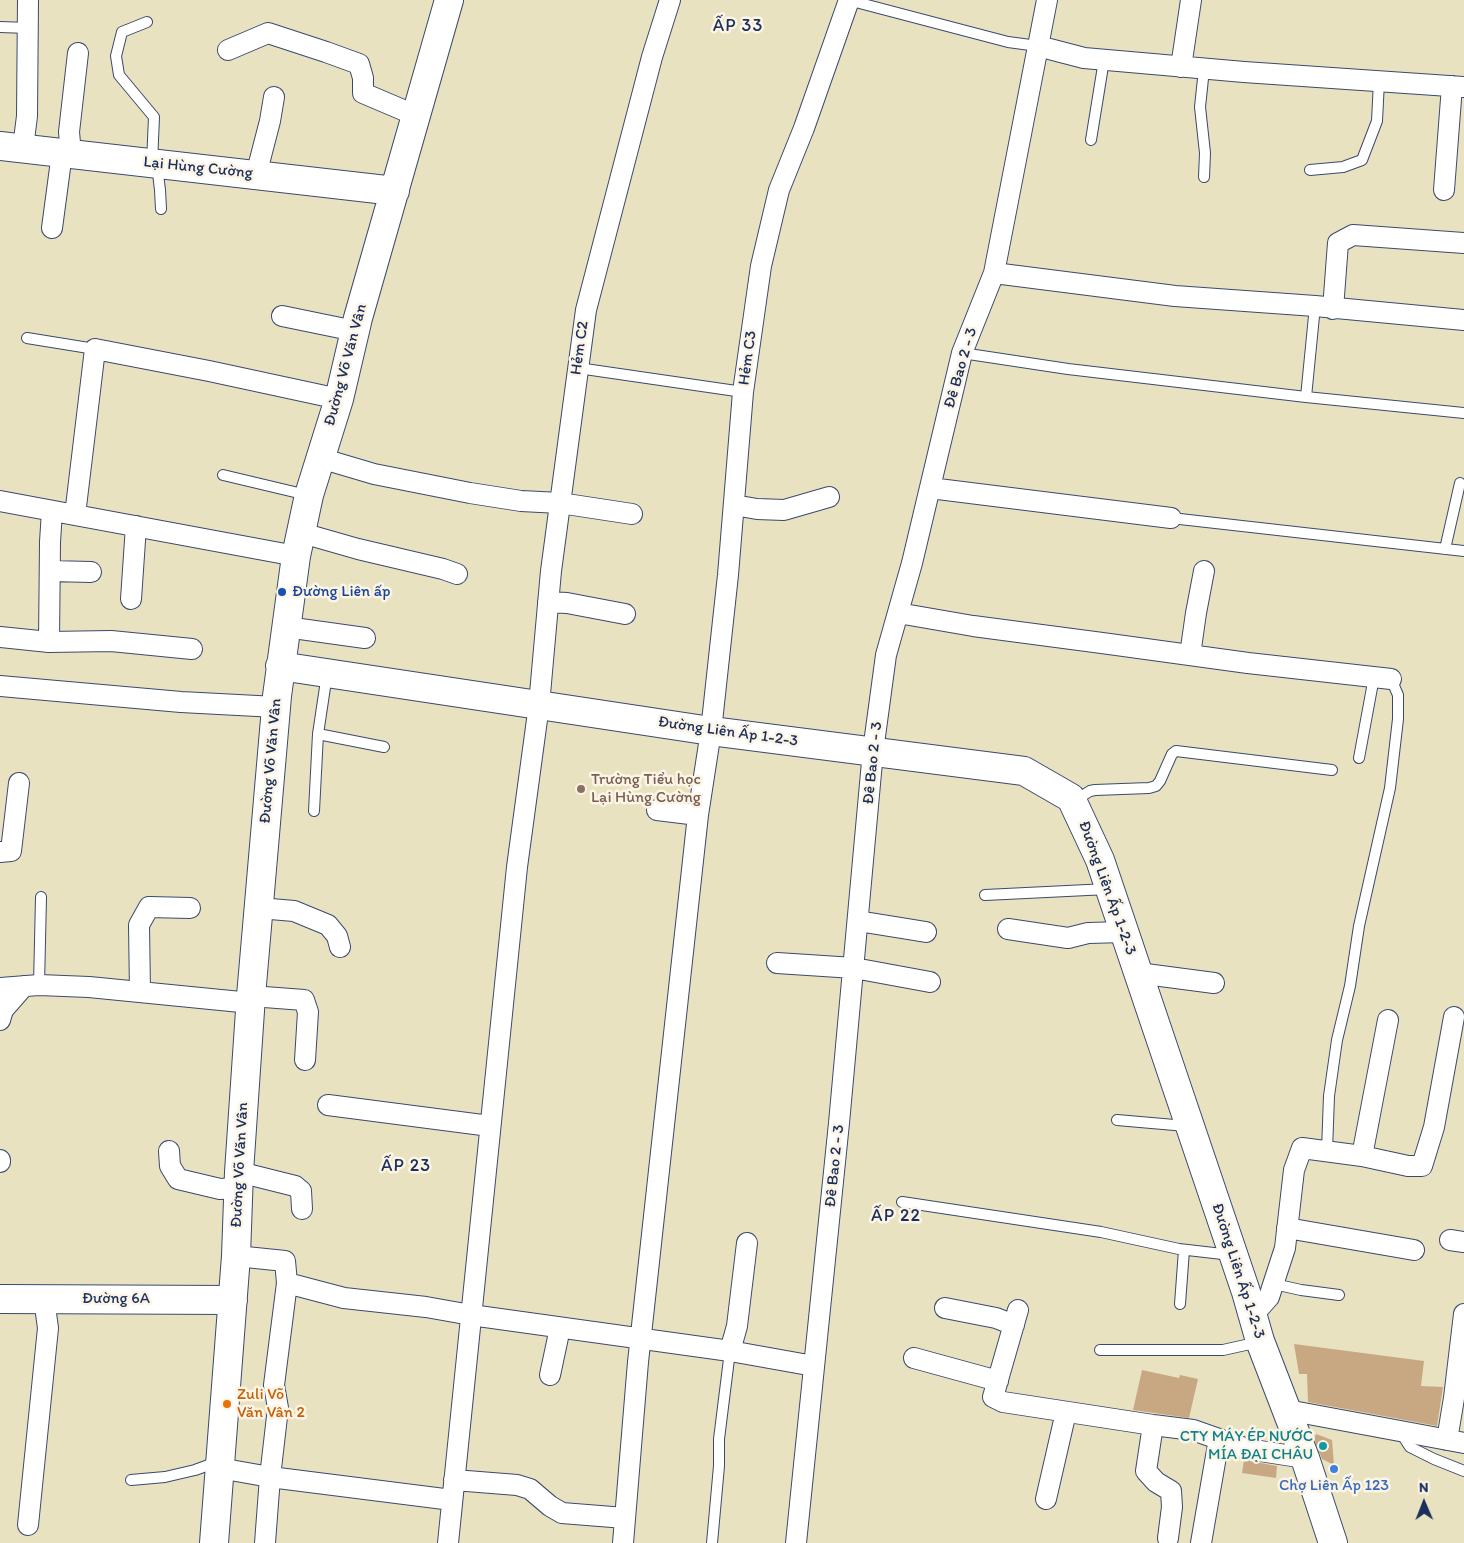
<!DOCTYPE html>
<html>
<head>
<meta charset="utf-8">
<style>
	body { margin:0 }
	#map { position:relative; width:1464px; height:1543px; overflow:hidden; background:#e9e2c0; font-family:Itim,sans-serif }
	canvas { display:block }
	.north { position:absolute; left:1399px; top:1478px; width:50px; height:50px; -webkit-text-stroke:4px #fcf5e5; paint-order:stroke; rotate:359deg; font-size:14px; font-weight:700; line-height:20px; text-align:center; color:#1b2f5e }
	.north::after { content:''; display:block; margin:auto; width:18px; height:22px; background:#1b2f5e; clip-path:polygon(50% 0,100% 100%,50% 72%,0 100%) }
</style>
</head>
<body>
<div id="map">
<canvas width="1464" height="1543"></canvas>
<div class="north">N</div>
</div>
<script>
const c = document.querySelector('canvas').getContext('2d');
c.lineJoin = 'round';
function paint(path, color) { c.fillStyle = color; c.fill(path, 'evenodd'); }
const poly = rows => new Path2D(rows.map(r => 'M' + r).join(''));
function stroke(path, color, width, dash) { c.strokeStyle = color; c.lineWidth = width; c.lineCap = dash ? 'butt' : 'round'; c.setLineDash(dash || []); c.stroke(path); }
function drawText(font, color, halo, rows, align = 'center') {
  c.font = font + ' Itim,sans-serif'; c.lineWidth = 5; c.setLineDash([]); c.textBaseline = 'middle'; c.strokeStyle = halo; c.fillStyle = color; for (const [text, x, y, turn = 0] of rows) {
    c.save(); c.translate(x, y); c.rotate((+turn || 0) * Math.PI / 180); c.textAlign = isNaN(turn) ? turn : align; if (halo) c.strokeText(text, 0, 0); c.fillText(text, 0, 0); c.restore();
  }
}
const building = poly([
	[1294,1344,1424,1361,1421,1386,1443,1387,1437,1426,1308,1402,1307,1374,1299,1374],
	[1142,1370,1179,1378,1180,1375,1198,1379,1189,1418,1133,1410],
	[1316,1434,1332,1440,1334,1465,1322,1459,1314,1439],
	[1244,1460,1277,1466,1276,1478,1242,1473]
]);
const lane = poly([
	[848,0,1008,42,1038,46],
	[147,22,122,32,116,56,119,75,154,117,152,163],
	[0,27,28,28],
	[1204,69,1200,107,1205,153,1204,177],
	[1091,140,1104,60],
	[157,165,160,190,161,209],
	[1310,170,1343,167,1362,160,1377,121,1379,81],
	[27,338,95,349],
	[962,353,1068,369,1306,397,1464,413],
	[578,368,743,392],
	[1306,397,1315,306],
	[223,475,307,495],
	[1171,518,1464,551],
	[1445,549,1460,483],
	[318,734,384,747],
	[1359,758,1374,677],
	[1074,801,1090,791,1095,790,1149,788,1156,786,1160,781,1172,754,1176,751,1332,770],
	[314,811,318,734,327,674],
	[985,895,1108,889],
	[39,985,41,897],
	[1117,1120,1186,1126],
	[1327,1151,1329,1096,1337,1040,1350,986,1359,926,1390,788,1398,719,1398,695,1391,679],
	[902,1202,1101,1232,1179,1249,1231,1255],
	[1274,1284,1301,1290,1339,1295],
	[1180,1304,1184,1250],
	[1100,1350,1223,1350,1259,1342],
	[1401,1433,1410,1447,1434,1459,1464,1471],
	[131,1480,165,1477,195,1470,217,1462],
	[712,1543,719,1466,719,1439,730,1351]
]);
const street = poly([
	[1038,46,1084,58,1244,72,1464,87],
	[228,50,268,33,326,52,359,64,363,78,363,93,417,116],
	[1181,67,1191,0],
	[23,148,27,116,28,0],
	[71,154,69,132,78,53],
	[256,175,270,121,274,97],
	[1444,190,1452,86],
	[52,228,62,153],
	[994,273,1175,296,1315,306,1464,320],
	[1333,309,1338,243,1353,235,1464,243],
	[282,316,355,331],
	[320,458,374,474,470,493,521,501,560,503,632,514],
	[930,488,1171,518],
	[0,501,296,556],
	[734,505,757,509,784,510,829,497],
	[75,515,95,349,209,371,339,399],
	[302,533,358,549,443,569,457,574],
	[50,571,91,572],
	[131,599,136,526],
	[548,602,567,603,625,614],
	[898,613,973,626,1102,643,1248,663,1391,679],
	[286,627,365,638],
	[0,637,49,642,111,641,192,649],
	[49,642,50,542,52,511],
	[1190,655,1196,613,1204,571],
	[0,686,181,702,276,707],
	[657,810,698,815],
	[0,852,11,851,19,783],
	[259,908,294,911,328,925,337,936,340,947],
	[858,921,926,932],
	[1008,929,1068,938,1088,933,1124,932],
	[777,963,854,968,930,982],
	[1138,973,1214,983],
	[0,988,39,985,89,987,251,1003],
	[140,992,139,925,149,907,190,908],
	[251,996,304,1000,308,1012,305,1060],
	[0,1020,3,1010,24,986],
	[328,1105,490,1126],
	[169,1151,170,1166,178,1179,220,1189,238,1188],
	[1362,1156,1388,1020],
	[0,1160,0,1162],
	[239,1172,295,1186,301,1191,302,1209],
	[1287,1228,1414,1250],
	[1450,1240,1464,1242],
	[236,1256,285,1261,287,1283,344,1298,426,1307,471,1315,730,1351,814,1366],
	[945,1308,996,1318,1014,1325],
	[1018,1310,993,1397,1003,1402,1153,1425,1193,1430,1247,1449,1305,1458],
	[1253,1315,1269,1297,1285,1248,1294,1170,1302,1148,1362,1156,1408,1166,1422,1166,1434,1127,1454,1017],
	[730,1351,737,1326,747,1243],
	[914,1358,998,1381],
	[550,1375,560,1328],
	[1287,1410,1464,1443],
	[1153,1425,1146,1471,1156,1482,1171,1491,1172,1507,1168,1538],
	[1447,1440,1454,1398,1464,1314],
	[219,1468,270,1477,278,1408,274,1385,287,1283],
	[454,1480,517,1485,530,1489,550,1506,562,1513,625,1518],
	[1046,1499,1066,1412],
	[28,1525,48,1328,44,1299],
	[265,1543,270,1477,452,1500],
	[448,1543,517,867,539,705,551,571,586,310,652,57,670,0],
	[623,1543,638,1362,698,815,711,731,728,575,743,392,761,266,779,190,804,128,849,0],
	[796,1543,839,1123,873,751,886,655,912,563,962,353,994,273,1047,0],
	[1201,1543,1219,1439]
]);
const secondary = poly([
	[0,146,395,191],
	[280,666,711,731,1024,771,1071,798,1100,860,1246,1292,1260,1341,1305,1458,1333,1543],
	[0,1299,233,1300],
	[214,1543,236,1256,239,1172,251,996,277,696,296,556,309,495,339,399,358,318,449,0]
]);
const markers = [
	[282,592,5,"#1a4fb4"],
	[581,789,5,"#8d6e63"],
	[227,1404,5,"#e8710a"],
	[1323,1446,5,"#0f9aa8"],
	[1334,1469,5,"#3f7fe0"]
];
const streetNames = [
	["Lại Hùng Cường",198,168,6],
	["Hẻm C2",580,348,-82],
	["Hẻm C3",748,358,-82],
	["Đường Võ Văn Vân",346,365,-75],
	["Đê Bao 2 - 3",961,368,-74],
	["Đường Liên Ấp 1-2-3",728,732,8],
	["Đường Võ Văn Vân",271,761,-85],
	["Đê Bao 2 - 3",873,763,-84],
	["Đường Liên Ấp 1-2-3",1107,888,70],
	["Đường Võ Văn Vân",240,1165,-87],
	["Đê Bao 2 - 3",835,1166,-84],
	["Đường Liên Ấp 1-2-3",1238,1271,72],
	["Đường 6A",116,1299]
];
const transitNames = [
	["Đường Liên ấp",292,592]
];
const educationNames = [
	["Trường Tiểu học",591,780],
	["Lại Hùng Cường",591,798]
];
const foodNames = [
	["Zuli Võ",237,1395],
	["Văn Vân 2",237,1413]
];
const cultureNames = [
	["CTY MÁY ÉP NƯỚC",1313,1437],
	["MÍA ĐẠI CHÂU",1313,1455]
];
const shopNames = [
	["Chợ Liên Ấp 123",1334,1486]
];
const neighbourhoodNames = [
	["ẤP 33",738,26],
	["ẤP 23",406,1166],
	["ẤP 22",896,1216]
];
paint(building, '#c8a882');
stroke(lane, '#3a4a6d', 12);
stroke(street, '#3a4a6d', 22);
stroke(secondary, '#3a4a6d', 30);
stroke(lane, '#fff', 10);
stroke(street, '#fff', 20);
stroke(secondary, '#fff', 28);
for (const [x, y, r, color] of markers) { const dot = new Path2D(); dot.arc(x, y, r, 0, 2 * Math.PI); c.fillStyle = color; c.fill(dot); stroke(dot, '#fcf5e5', 2); }
drawText('16px', '#1b2f5e', '#fcf5e5', streetNames);
drawText('16px', '#164399', '#fcf5e5', transitNames, 'left');
drawText('16px', '#785e54', '#fcf5e5', educationNames, 'left');
drawText('16px', '#c56008', '#fcf5e5', foodNames, 'left');
drawText('16px', '#0d838f', '#fcf5e5', cultureNames, 'right');
drawText('16px', '#366cbe', '#fcf5e5', shopNames);
c.letterSpacing = '1px';
drawText('18px', '#1b2f5e', '#fcf5e5', neighbourhoodNames);
c.letterSpacing = '0px';
</script>
</body>
</html>
